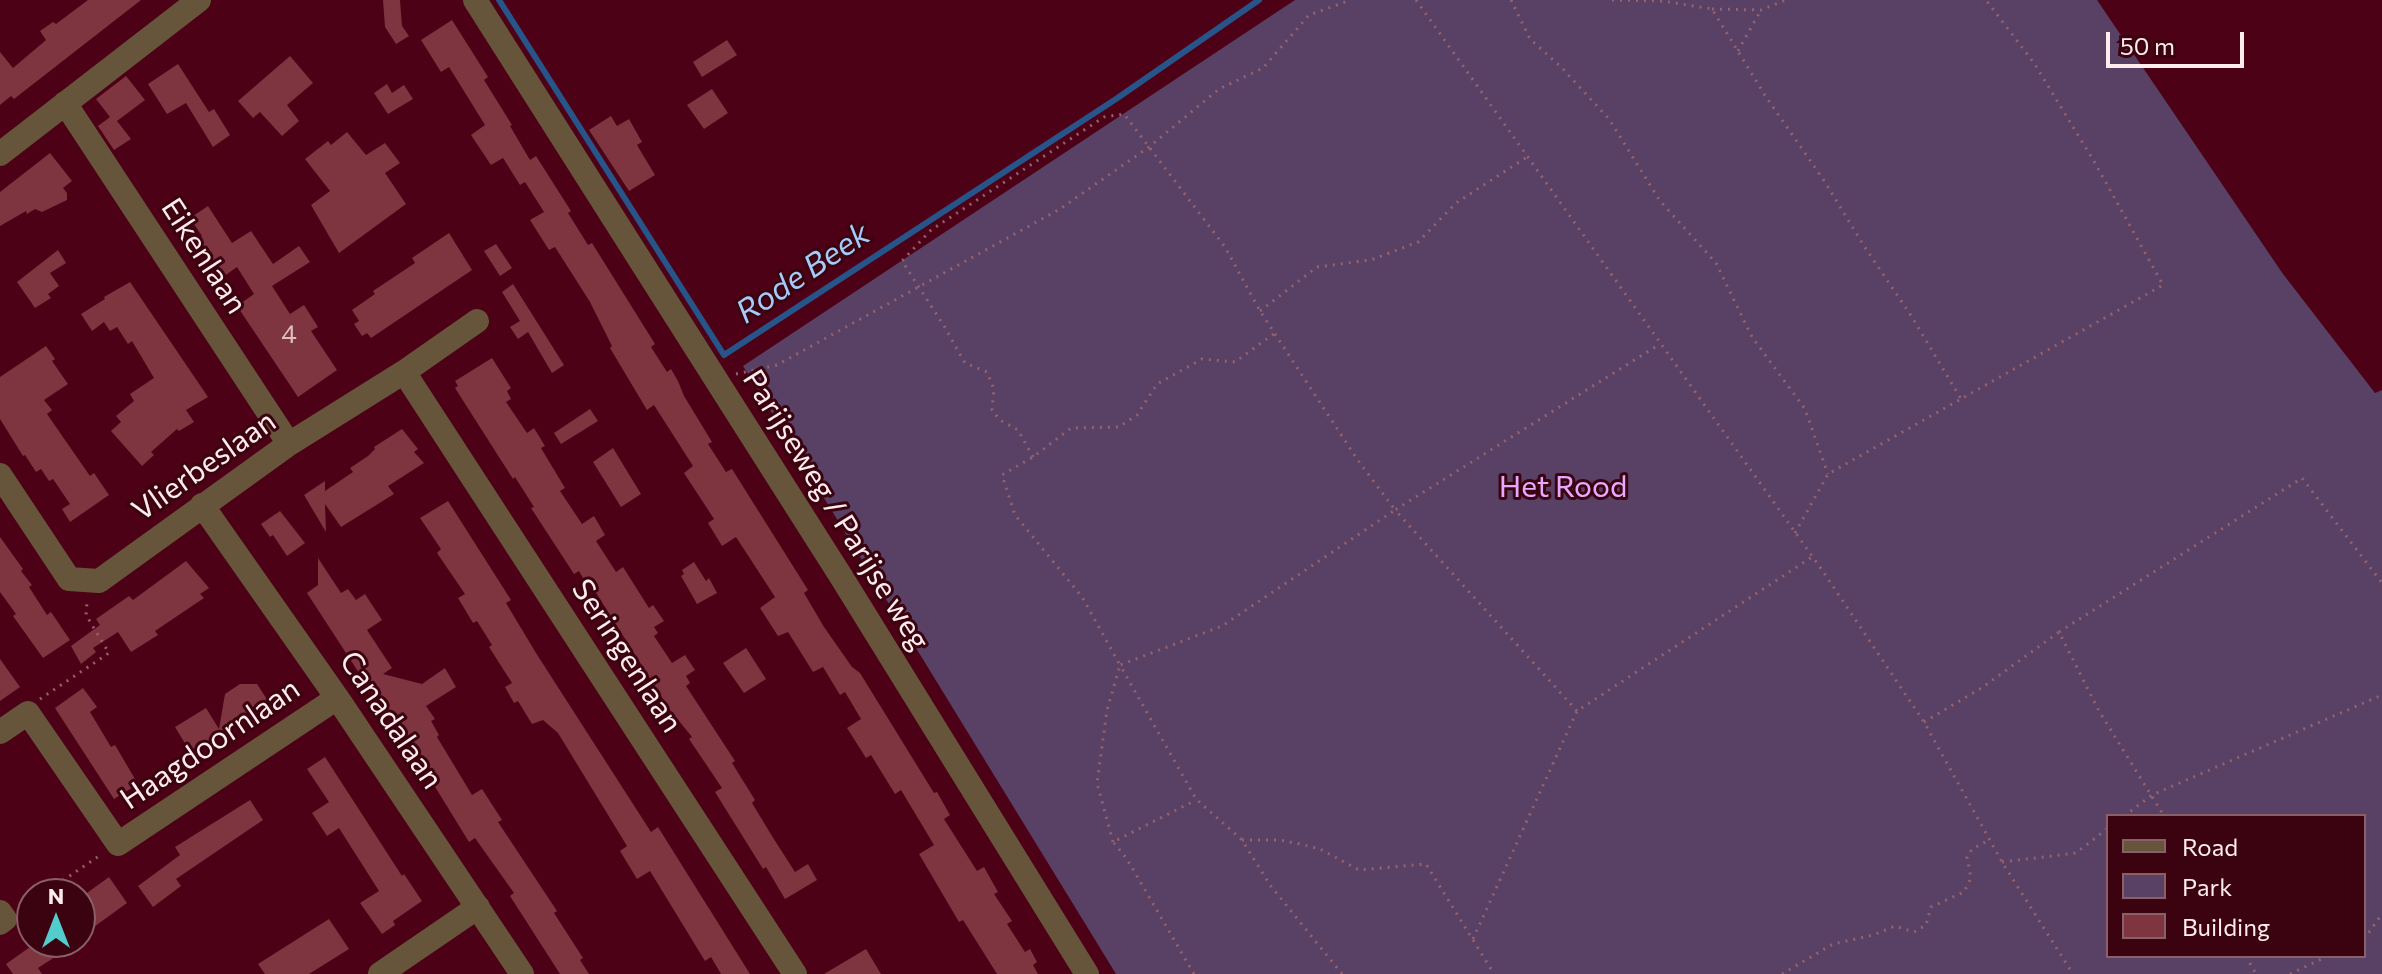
<!DOCTYPE html>
<html>
<head>
<meta charset="utf-8">
<style>
	body { margin:0 }
	#map { position:relative; width:2382px; height:974px; overflow:hidden; background:#4d0116; font-family:Commissioner,sans-serif }
	canvas { display:block }
	.legend { position:absolute; left:2106px; top:814px; width:260px; height:144px; box-sizing:border-box; background:#3b0310; border:2px solid #896068; margin:0; padding:10px 14px; list-style:none; font-size:24px; color:#ffeced }
	.legend li { display:flex; align-items:center; gap:16px; height:40px }
	.legend b { width:40px; border:2px solid #896068 }
	.north { position:absolute; left:16px; top:878px; width:80px; height:80px; box-sizing:border-box; background:#3b0310; border:2px solid #896068; border-radius:50%; rotate:0deg; font-size:22px; font-weight:700; line-height:32px; text-align:center; color:#ffeced }
	.north::after { content:''; display:block; margin:auto; width:28px; height:36px; background:#52cdcc; clip-path:polygon(50% 0,100% 100%,50% 72%,0 100%) }
	.scale { position:absolute; left:2106px; top:32px; width:138px; height:36px; box-sizing:border-box; border:4px solid #ffeced; border-top:0; padding-left:10px; font-size:24px; line-height:28px; white-space:nowrap; color:#ffeced; -webkit-text-stroke:6px #3b0310; paint-order:stroke }
</style>
</head>
<body>
<div id="map">
<canvas width="2382" height="974"></canvas>
<ul class="legend">
<li><b style="height:10px;background:#67553b"></b>Road</li>
<li><b style="height:22px;background:#584164"></b>Park</li>
<li><b style="height:22px;background:#7e353f"></b>Building</li>
</ul>
<div class="north">N</div>
<div class="scale">50 m</div>
</div>
<script>
const c = document.querySelector('canvas').getContext('2d');
c.lineJoin = 'round';
function paint(path, color) { c.fillStyle = color; c.fill(path, 'evenodd'); }
const poly = rows => new Path2D(rows.map(r => 'M' + r).join(''));
function stroke(path, color, width, dash) { c.strokeStyle = color; c.lineWidth = width; c.lineCap = dash ? 'butt' : 'round'; c.setLineDash(dash || []); c.stroke(path); }
function drawText(font, color, halo, rows, align = 'center') {
  c.font = font + ' Commissioner,sans-serif'; c.lineWidth = 6; c.setLineDash([]); c.textBaseline = 'middle'; c.strokeStyle = halo; c.fillStyle = color; for (const [text, x, y, turn = 0] of rows) {
    c.save(); c.translate(x, y); c.rotate((+turn || 0) * Math.PI / 180); c.textAlign = isNaN(turn) ? turn : align; if (halo) c.strokeText(text, 0, 0); c.fillText(text, 0, 0); c.restore();
  }
}
const green = poly([
	[1295,0,2097,0,2283,274,2375,393,2382,390,2382,974,1116,974,743,366],
	[2108,816,2364,816,2364,956,2108,956]
]);
const stream = poly([
	[499,0,724,355,1116,99,1259,0]
]);
const building = poly([
	[88,0,141,0,14,99,11,96,0,105,0,52,13,68,46,40,40,31,53,22,56,24],
	[383,0,400,0,402,26,409,36,396,44,385,27],
	[452,20,488,77,484,80,512,125,510,126,530,160,536,156,571,211,568,213,588,245,592,243,655,344,651,347,667,372,671,369,678,381,684,396,712,442,708,444,726,472,732,469,808,590,804,593,824,627,852,667,860,673,934,793,937,792,950,815,944,819,977,871,984,867,998,892,994,894,1012,921,1007,924,1025,952,1030,949,1037,962,1033,965,1038,974,997,974,963,920,959,922,919,854,934,845,901,790,895,794,871,755,866,758,847,728,861,719,845,692,840,695,823,667,813,672,788,632,778,636,760,608,775,597,736,537,722,546,708,523,714,519,684,473,693,466,654,405,647,410,610,348,612,346,590,302,555,247,549,250,530,220,544,212,525,182,520,185,503,158,491,165,471,135,485,125,449,67,441,72,421,40],
	[727,40,737,55,702,77,693,62],
	[290,56,313,83,287,105,299,121,282,136,260,112,253,118,238,101],
	[178,64,209,112,214,109,230,135,213,147,186,103,167,114,148,84],
	[126,76,145,100,117,121,131,139,114,150,98,126,110,117,96,99],
	[387,84,392,93,404,85,413,99,388,114,374,93],
	[712,89,728,113,704,129,687,105],
	[611,116,617,126,629,119,642,142,637,145,655,175,629,191,589,130],
	[347,132,366,155,385,143,400,163,385,173,406,204,339,253,311,205,330,191,305,159,328,141,331,145],
	[50,153,72,181,63,188,67,193,67,200,42,212,35,209,27,214,26,211,0,226,0,192],
	[208,206,232,243,251,231,273,264,299,246,310,262,272,286,290,314,304,305,318,327,311,331,337,370,298,397,237,306,254,294,237,267,220,279,195,242,202,236,190,218],
	[449,233,472,270,371,338,367,333,362,336,354,324,359,321,352,310,375,294,373,291,415,263,412,258],
	[496,244,512,268,500,276,484,251],
	[58,250,66,263,50,273,59,286,48,294,51,298,35,308,17,282],
	[130,282,208,397,186,410,194,422,179,431,177,429,151,452,154,455,142,466,111,431,121,422,116,416,134,401,130,394,154,378,132,341,128,344,117,327,110,331,104,322,92,331,81,314,105,299,104,297],
	[513,284,564,365,552,373,528,332,518,339,510,327,520,321,502,292],
	[46,346,55,359,52,361,68,384,44,400,52,410,47,414,90,476,94,473,109,495,70,522,62,509,70,504,53,479,49,481,41,469,36,472,25,455,23,456,0,419,0,377],
	[492,358,511,388,507,391,511,399,506,402,527,433,534,428,545,446,541,448,565,488,560,491,582,524,594,516,605,535,596,541,616,572,623,567,649,608,653,605,664,621,654,627,658,633,654,636,672,663,685,655,695,670,686,676,690,683,686,686,735,761,732,763,755,800,752,803,772,836,795,872,808,864,817,880,785,899,766,867,763,869,715,792,722,788,689,739,692,737,670,710,586,577,583,578,579,571,574,574,531,508,534,507,515,477,513,479,455,388,458,386,455,381],
	[590,409,598,421,561,444,554,433],
	[402,429,418,449,414,452,424,463,388,486,394,494,341,527,325,504,326,532,304,495,325,481,325,491,353,472,350,468,368,456,375,449,374,447],
	[613,448,641,494,621,507,593,462],
	[448,501,511,600,506,603,536,653,651,832,658,827,750,974,721,974,711,957,705,961,650,871,637,879,620,851,627,846,558,733,543,720,532,724,518,701,514,703,505,687,512,683,489,647,492,645,477,621,473,623,458,598,465,594,437,553,441,549,420,518],
	[280,511,305,543,287,556,273,535,270,537,261,524],
	[0,537,23,569,21,571,32,585,29,587,47,615,51,612,70,640,43,658,13,616,16,614,0,592],
	[318,558,341,593,348,589,356,600,365,594,382,620,367,630,392,668,383,674,422,684,445,668,456,687,426,706,435,719,431,721,439,735,437,737,472,795,482,789,502,820,498,822,557,911,554,913,583,958,580,960,589,974,560,974,510,896,514,893,475,838,469,842,413,751,374,696,307,593,318,585],
	[186,561,209,588,200,594,204,598,155,631,158,635,131,652,118,632,93,648,96,652,81,664,71,646,100,625,96,619,129,596,133,600],
	[694,562,706,581,709,578,717,593,697,604,681,576,684,574,682,570],
	[746,648,766,679,744,693,723,663],
	[0,659,20,687,0,701],
	[240,684,257,684,270,704,192,755,175,727,206,708,219,729,225,694],
	[83,688,97,707,90,712,111,747,115,745,138,784,114,799,55,708],
	[325,757,402,876,404,874,422,901,393,921,395,925,382,934,360,903,379,891,339,828,327,836,312,813,329,802,307,769],
	[250,800,263,820,176,879,181,886,153,907,138,886,180,855,175,847],
	[109,877,127,903,80,937,80,898],
	[329,919,349,949,309,974,265,974,258,964],
	[37,942,78,942,38,968,42,974,13,974,6,964],
	[866,949,881,974,824,974]
]);
const path = poly([
	[1416,0,1822,570,1924,722,2002,862,2073,974],
	[1511,0,1530,39,1562,68,1609,119,1660,201,1716,263,1752,337,1805,409,1828,474],
	[1612,0,1663,1,1712,9,1766,97,1825,182,1864,246,1912,317,1961,399],
	[1712,9,1761,10,1786,0],
	[1738,51,1761,10],
	[1260,311,1317,267,1371,260,1418,242,1456,203,1527,157],
	[736,374,777,365,1060,209,1149,147,1219,89,1263,68,1309,15,1351,0],
	[1033,457,1018,430,1000,420,992,410,994,389,987,372,965,363,944,326,902,261,931,230,1104,117,1124,114,1225,247,1260,311,1357,459,1395,510,1222,626,1120,665,1196,799,1242,840,1270,885,1342,974],
	[1795,533,1828,474,2163,285,2095,163,2034,63,1986,0],
	[2059,632,2302,478,2382,583],
	[40,699,109,653,86,615,87,602],
	[1577,711,1395,510,1660,344],
	[1924,722,1983,687,2059,632,2099,711,2164,816],
	[2124,816,2152,795,2382,695],
	[1242,840,1279,840,1300,844,1320,849,1359,870,1426,864,1494,974],
	[1113,842,1097,783,1107,710,1120,665,1082,597,1015,515,1002,475,1033,457,1071,428,1119,427,1137,415,1157,384,1202,359,1235,362,1275,333],
	[2002,862,2076,853,2108,828],
	[43,894,99,856],
	[21,908,32,901],
	[1473,939,1577,711,1812,557],
	[2364,939,2382,914],
	[2246,956,2256,974],
	[1194,974,1127,859,1113,842,1196,800],
	[1782,974,1833,944,1873,935,1895,926,1914,932,1926,925,1931,907,1964,892,1971,878,1967,857,1972,849,1989,840],
	[2290,974,2328,956]
]);
const minor = poly([
	[475,0,842,578,1087,974],
	[65,103,289,444],
	[0,154,199,0],
	[404,372,795,974],
	[0,475,69,579,99,581,289,444,404,372,477,321],
	[202,505,340,702,522,974],
	[0,732,28,713,118,844,337,698],
	[0,912,5,919,0,923],
	[380,974,478,907]
]);
const numberNames = [
	["4",289,334]
];
const streetNames = [
	["Eikenlaan",204,256,57],
	["Vlierbeslaan",204,466,-35],
	["Parijseweg / Parijse weg",836,510,58],
	["Seringenlaan",627,656,57],
	["Canadalaan",391,720,56],
	["Haagdoornlaan",210,744,-34]
];
const parkNames = [
	["Het Rood",1563,487]
];
const waterNames = [
	["Rode Beek",803,273,-34]
];
paint(green, '#584164');
stroke(stream, '#275489', 6);
paint(building, '#7e353f');
stroke(path, '#96616e', 3, [2, 6]);
stroke(minor, '#67553b', 24);
drawText('26px', '#dfbec2', null, numberNames);
drawText('30px', '#ffeced', '#3b0310', streetNames);
drawText('30px', '#e2a9fe', '#3b0310', parkNames);
drawText('italic 32px', '#a5cbfa', '#3b0310', waterNames);
</script>
</body>
</html>
